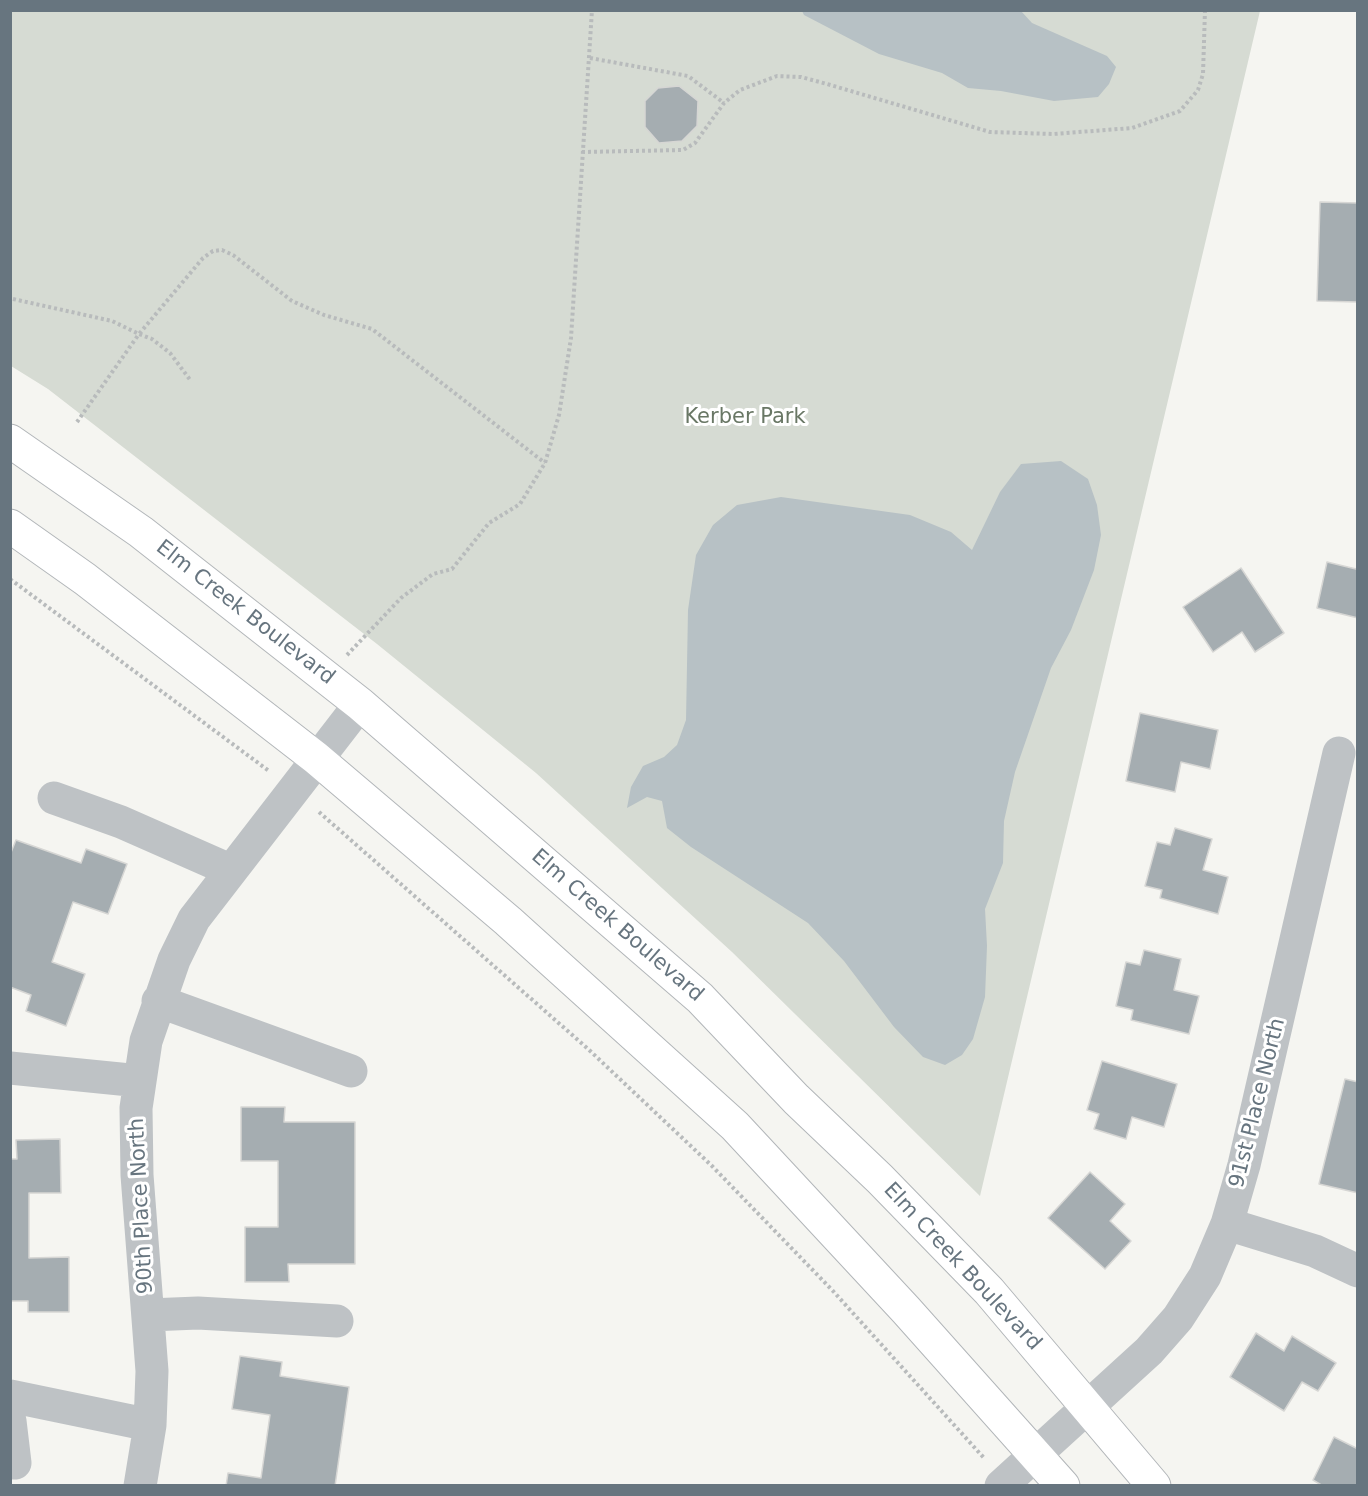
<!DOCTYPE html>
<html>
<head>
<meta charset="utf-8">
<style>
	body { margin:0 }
	#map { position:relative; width:1368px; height:1496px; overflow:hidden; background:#f5f5f1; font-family:"DejaVu Sans",sans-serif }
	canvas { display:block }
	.frame { position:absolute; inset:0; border:12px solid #67757f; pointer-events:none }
</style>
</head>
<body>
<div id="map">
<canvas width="1368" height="1496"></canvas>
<div class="frame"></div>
</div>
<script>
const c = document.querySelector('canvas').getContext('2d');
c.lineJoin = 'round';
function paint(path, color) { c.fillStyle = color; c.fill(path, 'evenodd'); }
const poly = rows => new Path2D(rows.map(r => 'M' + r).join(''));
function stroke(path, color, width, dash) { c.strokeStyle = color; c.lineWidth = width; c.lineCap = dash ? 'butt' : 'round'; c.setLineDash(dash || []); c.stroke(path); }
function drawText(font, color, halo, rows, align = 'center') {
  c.font = font + ' "DejaVu Sans",sans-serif'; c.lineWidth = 6; c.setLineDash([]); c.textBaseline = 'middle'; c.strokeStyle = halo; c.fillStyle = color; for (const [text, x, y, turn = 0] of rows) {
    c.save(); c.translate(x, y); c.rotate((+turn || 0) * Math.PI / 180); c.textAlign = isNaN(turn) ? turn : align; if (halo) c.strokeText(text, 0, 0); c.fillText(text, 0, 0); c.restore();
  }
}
const green = poly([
	[10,11,1260,11,980,1196,732,952,536,773,377,644,48,389,11,366]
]);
const water = poly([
	[802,11,1021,11,1032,23,1107,56,1116,67,1109,84,1098,97,1054,101,1001,91,968,88,942,73,879,54,804,15],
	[1061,461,1088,479,1097,505,1101,535,1094,570,1071,630,1051,668,1015,772,1004,821,1003,863,985,909,987,946,985,997,973,1039,962,1055,945,1065,923,1057,894,1027,844,961,808,923,691,847,667,828,662,801,647,797,627,808,631,787,643,766,664,757,677,745,686,720,688,610,696,555,713,525,737,505,781,497,910,515,951,532,972,550,1000,492,1021,464]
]);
const building = poly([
	[679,86,698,101,697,126,682,141,659,143,645,127,645,101,658,88,679,86],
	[1320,202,1358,203,1358,302,1317,301,1320,202],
	[1327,562,1356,569,1358,565,1358,618,1317,608,1327,562],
	[1241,568,1284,633,1255,652,1242,632,1213,652,1183,607,1241,568],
	[1140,713,1218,730,1210,769,1181,762,1175,792,1126,781,1140,713],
	[1175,828,1212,839,1203,870,1228,877,1218,914,1160,898,1162,890,1145,886,1157,842,1170,845,1175,828],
	[16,840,81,863,86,849,127,864,108,914,73,902,52,962,85,974,66,1026,26,1011,31,995,10,987,10,855,16,840],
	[1144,950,1181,959,1174,990,1199,996,1189,1034,1131,1020,1133,1010,1116,1006,1126,962,1140,965,1144,950],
	[1102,1061,1177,1084,1164,1127,1132,1117,1126,1139,1094,1129,1099,1114,1087,1110,1102,1061],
	[1345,1079,1358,1082,1358,1193,1319,1184,1345,1079],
	[241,1107,285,1107,284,1122,355,1122,355,1264,288,1264,289,1282,245,1282,245,1227,278,1227,278,1161,241,1161,241,1107],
	[60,1139,61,1193,29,1193,29,1258,69,1257,69,1312,28,1312,28,1301,10,1301,10,1159,17,1159,16,1140,60,1139],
	[1090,1172,1125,1204,1110,1221,1131,1241,1105,1269,1048,1218,1090,1172],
	[1256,1333,1284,1351,1292,1336,1336,1363,1318,1391,1302,1382,1284,1411,1230,1377,1256,1333],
	[240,1356,282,1362,280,1376,349,1387,335,1486,226,1486,228,1473,261,1478,270,1415,232,1409,240,1356],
	[1334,1437,1358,1449,1358,1486,1323,1486,1313,1480,1334,1437]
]);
const path = poly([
	[590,58,688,76,724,103],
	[582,152,683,150,695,143,724,103,740,90,777,76,801,77,827,84,990,132,1053,134,1132,128,1180,111,1198,90,1203,74,1205,10],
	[13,299,112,321,139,334,203,258,213,251,222,250,233,255,292,301,324,315,372,329,545,463],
	[77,422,139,334,152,339,170,353,191,381],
	[10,579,269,771],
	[347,655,401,598,433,574,452,569,489,523,520,504,545,463,559,415,571,338,592,10],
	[319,812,587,1048,712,1166,833,1291,984,1458]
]);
const minor = poly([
	[54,798,121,822,230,870],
	[158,1001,351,1071],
	[10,1068,140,1081],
	[1227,1224,1315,1251,1358,1271],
	[149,1315,198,1313,337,1321],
	[10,1396,150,1425],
	[10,1421,15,1463],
	[140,1486,150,1425,152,1371,137,1175,136,1108,146,1041,174,960,194,919,360,704],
	[1001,1486,1149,1351,1178,1318,1205,1276,1227,1224,1244,1165,1339,753]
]);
const major = poly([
	[10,441,141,532,360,704,700,998,796,1099,880,1179,989,1291,1154,1486],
	[10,526,85,579,316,758,508,921,735,1126,906,1310,1063,1486]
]);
const parkNames = [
	["Kerber Park",745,418]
];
const streetNames = [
	["Elm Creek Boulevard",245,613,38],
	["Elm Creek Boulevard",617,926,41],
	["91st Place North",1258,1103,-76],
	["90th Place North",142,1206,-93],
	["Elm Creek Boulevard",962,1267,47]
];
paint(green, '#d6dbd3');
paint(water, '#b7c1c5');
paint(building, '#a5adb1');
stroke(building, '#d6d6d4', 1.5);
stroke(major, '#b2b6b9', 35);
stroke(path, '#b8bbbc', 4, [3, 3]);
stroke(minor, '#bec2c5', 33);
stroke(major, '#fff', 33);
drawText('21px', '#697765', '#fff', parkNames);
drawText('21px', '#67757f', '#fff', streetNames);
</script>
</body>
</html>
